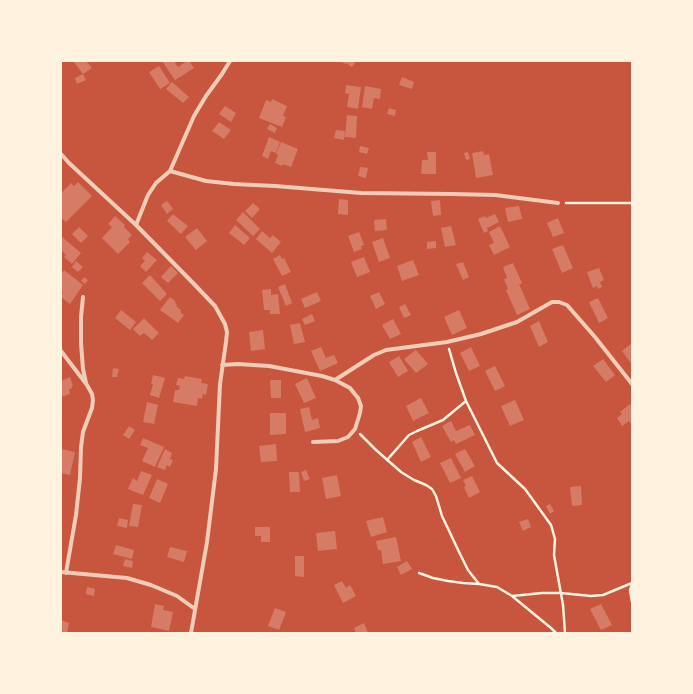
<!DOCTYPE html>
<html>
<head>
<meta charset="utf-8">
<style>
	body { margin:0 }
	#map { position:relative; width:693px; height:694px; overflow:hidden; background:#c8553d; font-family:Manrope,sans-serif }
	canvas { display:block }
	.frame { position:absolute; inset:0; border:62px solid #fff3e0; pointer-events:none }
</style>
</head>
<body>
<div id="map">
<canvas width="693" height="694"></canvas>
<div class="frame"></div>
</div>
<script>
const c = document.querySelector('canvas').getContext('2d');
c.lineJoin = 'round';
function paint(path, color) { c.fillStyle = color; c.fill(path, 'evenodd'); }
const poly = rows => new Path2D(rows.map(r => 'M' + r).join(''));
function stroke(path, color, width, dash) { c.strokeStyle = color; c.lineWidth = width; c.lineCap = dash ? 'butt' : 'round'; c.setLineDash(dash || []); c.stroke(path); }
const building = poly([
	[73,61,86,61,92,68,83,74],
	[162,61,174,61,178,67,187,61,189,61,194,68,175,80],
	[340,61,356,61,352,67,346,63,345,64],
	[159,66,170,83,160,89,149,72],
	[83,74,86,80,77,84,75,78],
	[402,77,414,82,412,89,399,85],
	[172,82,189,97,183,103,166,89],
	[346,85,361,87,358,109,347,107,349,94,345,93],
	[365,86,381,89,380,99,374,98,372,109,362,107],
	[272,99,287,106,283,116,286,117,282,127,259,118,266,100,271,102],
	[225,106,236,113,231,122,219,114],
	[389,108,396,110,395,116,387,114],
	[347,115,357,116,356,138,345,137],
	[219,122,231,130,224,139,212,131],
	[270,124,277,128,275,133,267,129],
	[336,130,345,131,344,140,334,138],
	[269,137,280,142,276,153,271,151,268,159,262,156],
	[281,142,298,149,291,167,283,164,282,166,275,163,278,155,276,154],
	[360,146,369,148,367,154,359,152],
	[483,151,484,155,489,154,493,175,476,178,472,153],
	[427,152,436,152,436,174,421,174,422,160,428,160],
	[468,152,470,159,466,160,464,153],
	[360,167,368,168,366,178,358,176],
	[78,182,92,196,66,222,61,218,61,193,71,183,74,186],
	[339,199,348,200,348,215,338,214],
	[440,200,441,215,433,216,431,201],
	[167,201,173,209,167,214,161,205],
	[253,203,260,209,252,218,245,211],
	[519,206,522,219,508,222,505,208],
	[243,212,260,229,253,236,236,220],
	[173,214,188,226,181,234,167,221],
	[495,214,499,222,487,228,488,231,484,233,478,219,485,216,486,218],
	[115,216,125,225,124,227,132,235,128,239,130,242,118,254,102,238,112,227,108,224],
	[558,218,564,233,553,237,547,223],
	[386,219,387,230,375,231,374,220],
	[235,225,250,238,244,245,229,233],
	[451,226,456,245,445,247,441,228],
	[500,226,510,247,494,255,489,245,494,243,489,232],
	[79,227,88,236,81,243,72,234],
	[197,228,207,241,196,250,185,237],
	[262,231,270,238,273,235,281,242,272,253,256,239],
	[359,232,364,245,361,246,362,249,354,252,348,236],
	[61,236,81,253,72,264,64,257,66,255,61,250],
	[383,238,390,258,379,262,372,242],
	[436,241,436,248,427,249,427,242],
	[563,245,573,268,562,273,552,249],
	[147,252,157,260,146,272,140,266,145,261,142,258],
	[280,255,282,259,284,258,291,272,282,276,273,259],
	[364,257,370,272,357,277,351,262],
	[413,260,419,275,402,281,397,266],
	[76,261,83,267,78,272,72,267],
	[463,262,469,277,463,280,456,264],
	[513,263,522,283,510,288,519,284,530,309,517,315,506,290,508,289,504,279,507,278,503,267],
	[171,266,178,273,168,283,161,277],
	[599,268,604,280,600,282,602,287,598,289,597,286,593,288,587,272],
	[64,270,83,285,70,304,61,297,63,292,61,291,61,274],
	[150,275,167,294,160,301,142,283],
	[84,277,88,280,85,284,81,281],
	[285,284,292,303,286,306,278,287],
	[271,289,271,295,278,294,280,314,270,314,270,310,264,310,262,290],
	[317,292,321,301,305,308,301,299],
	[379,292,385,304,376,309,370,296],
	[170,297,176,302,175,303,177,305,176,306,181,310,180,312,184,315,178,323,160,310],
	[598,298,608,318,599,323,589,302],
	[405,304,411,315,404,318,399,307],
	[121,310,136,322,130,330,115,318],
	[459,310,467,328,452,335,444,317],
	[312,314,315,321,305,325,302,319],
	[144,318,159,333,152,340,144,333,140,336,133,329],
	[393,319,401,334,390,339,382,325],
	[539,321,548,342,539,347,530,326],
	[300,323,305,342,294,344,290,325],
	[263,330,265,349,251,351,249,332],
	[632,343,632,365,622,351],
	[321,347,326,358,334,355,338,363,320,371,311,351],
	[471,347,480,366,469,371,460,353],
	[416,350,428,364,416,373,404,359],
	[399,356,408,371,398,377,389,362],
	[603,359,615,375,606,382,593,366],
	[495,366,505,386,495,391,485,371],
	[113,368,119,369,117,377,112,377],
	[153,375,165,378,159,398,150,395,153,384,151,384],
	[185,376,202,379,201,383,208,384,206,395,203,394,202,399,198,398,197,406,173,402,175,390,179,390,180,386,176,385,178,378,184,379],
	[70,377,73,386,72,386,72,388,69,390,70,394,61,397,61,381],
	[307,378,316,398,304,403,295,384],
	[270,380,281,380,281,398,271,398],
	[421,398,429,413,413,421,406,406],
	[515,400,524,420,510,426,501,406],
	[147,402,158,405,154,424,143,422],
	[630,404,632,407,632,425,629,421,622,426,617,418,622,414,620,412],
	[309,407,312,420,318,418,320,428,305,432,300,409],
	[270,413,286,413,286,434,270,435],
	[451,421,456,431,470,425,475,435,456,444,454,440,451,442,442,426],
	[129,426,135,430,129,439,123,435],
	[421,437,431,457,421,462,412,442],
	[143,438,164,447,155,467,142,461,148,448,140,445],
	[276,444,277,461,261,462,259,446],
	[61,449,75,452,70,475,61,473],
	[165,449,172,453,170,459,173,460,170,467,167,465,165,470,157,467],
	[465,449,475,466,465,472,455,454],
	[451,458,461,478,450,483,440,463],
	[306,470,310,479,304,481,301,472],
	[141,471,152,475,143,495,128,489,133,478,137,481],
	[289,472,299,472,300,492,290,492],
	[337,475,341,496,326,499,322,478],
	[472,476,480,492,469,498,464,487,466,486,463,480],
	[157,479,168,484,160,503,149,498],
	[581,486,582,505,572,506,570,487],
	[133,504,142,505,138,527,129,526],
	[550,504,554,511,550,514,546,506],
	[383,517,387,532,371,537,366,521],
	[119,518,128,520,127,528,117,526],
	[528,519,531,527,523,531,519,522],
	[255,527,270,527,270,542,261,542,261,536,255,536],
	[335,531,337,549,318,551,316,533],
	[396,537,401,561,383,564,381,550,378,550,376,541],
	[116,545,134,550,132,559,113,554],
	[170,547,187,551,184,562,167,557],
	[295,556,304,556,304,577,295,576],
	[125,559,133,561,132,568,123,566],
	[407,561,412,569,401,575,397,567],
	[342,581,346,588,350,585,356,596,343,603,334,585],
	[87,587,95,589,94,596,86,594],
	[155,604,164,606,163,610,173,612,169,631,151,627],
	[601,604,612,625,601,630,590,609],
	[275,608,286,612,279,630,268,626],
	[61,620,69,623,67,633,61,631],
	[364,623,368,633,356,633,354,628]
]);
const path = poly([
	[566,203,632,203],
	[449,349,456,373,466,401,497,463,525,489,551,525,555,539,554,555,563,605,565,633],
	[360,434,376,450,401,472,414,480,426,485,432,489,436,496,442,516,461,556,468,570,479,584],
	[387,460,409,435,417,431,443,420,466,401],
	[419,573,433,578,448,581,463,583,479,584,497,587,512,596,551,628,556,633],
	[632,585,630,590,632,602],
	[512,596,542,593,561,593,591,596,603,595,632,583]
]);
const minor = poly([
	[61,154,69,163,136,225,194,284,215,306,225,324,227,332,226,342,220,384,216,469,207,542,191,633],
	[170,171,206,181,234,184,275,186,361,193,452,194,495,195,558,203],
	[136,225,148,195,156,183,170,171,194,116,206,96,222,74,230,61],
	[83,297,81,317,81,343,83,369,86,383],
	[61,351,87,385,92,394,93,400,92,408,83,432,81,447,80,478,76,515,66,573],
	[222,365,238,364,269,366,322,376,335,380,350,388,358,398,361,406,360,413,355,429,348,437,338,441,313,442],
	[335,380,374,355,386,350,447,342,481,334,517,322,552,302,559,302,567,305,595,337,632,384],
	[61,572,127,578,151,585,177,596,195,609]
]);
paint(building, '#d67c66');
stroke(path, '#fff3e0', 2.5);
stroke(minor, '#f1ccb7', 4);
</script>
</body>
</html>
